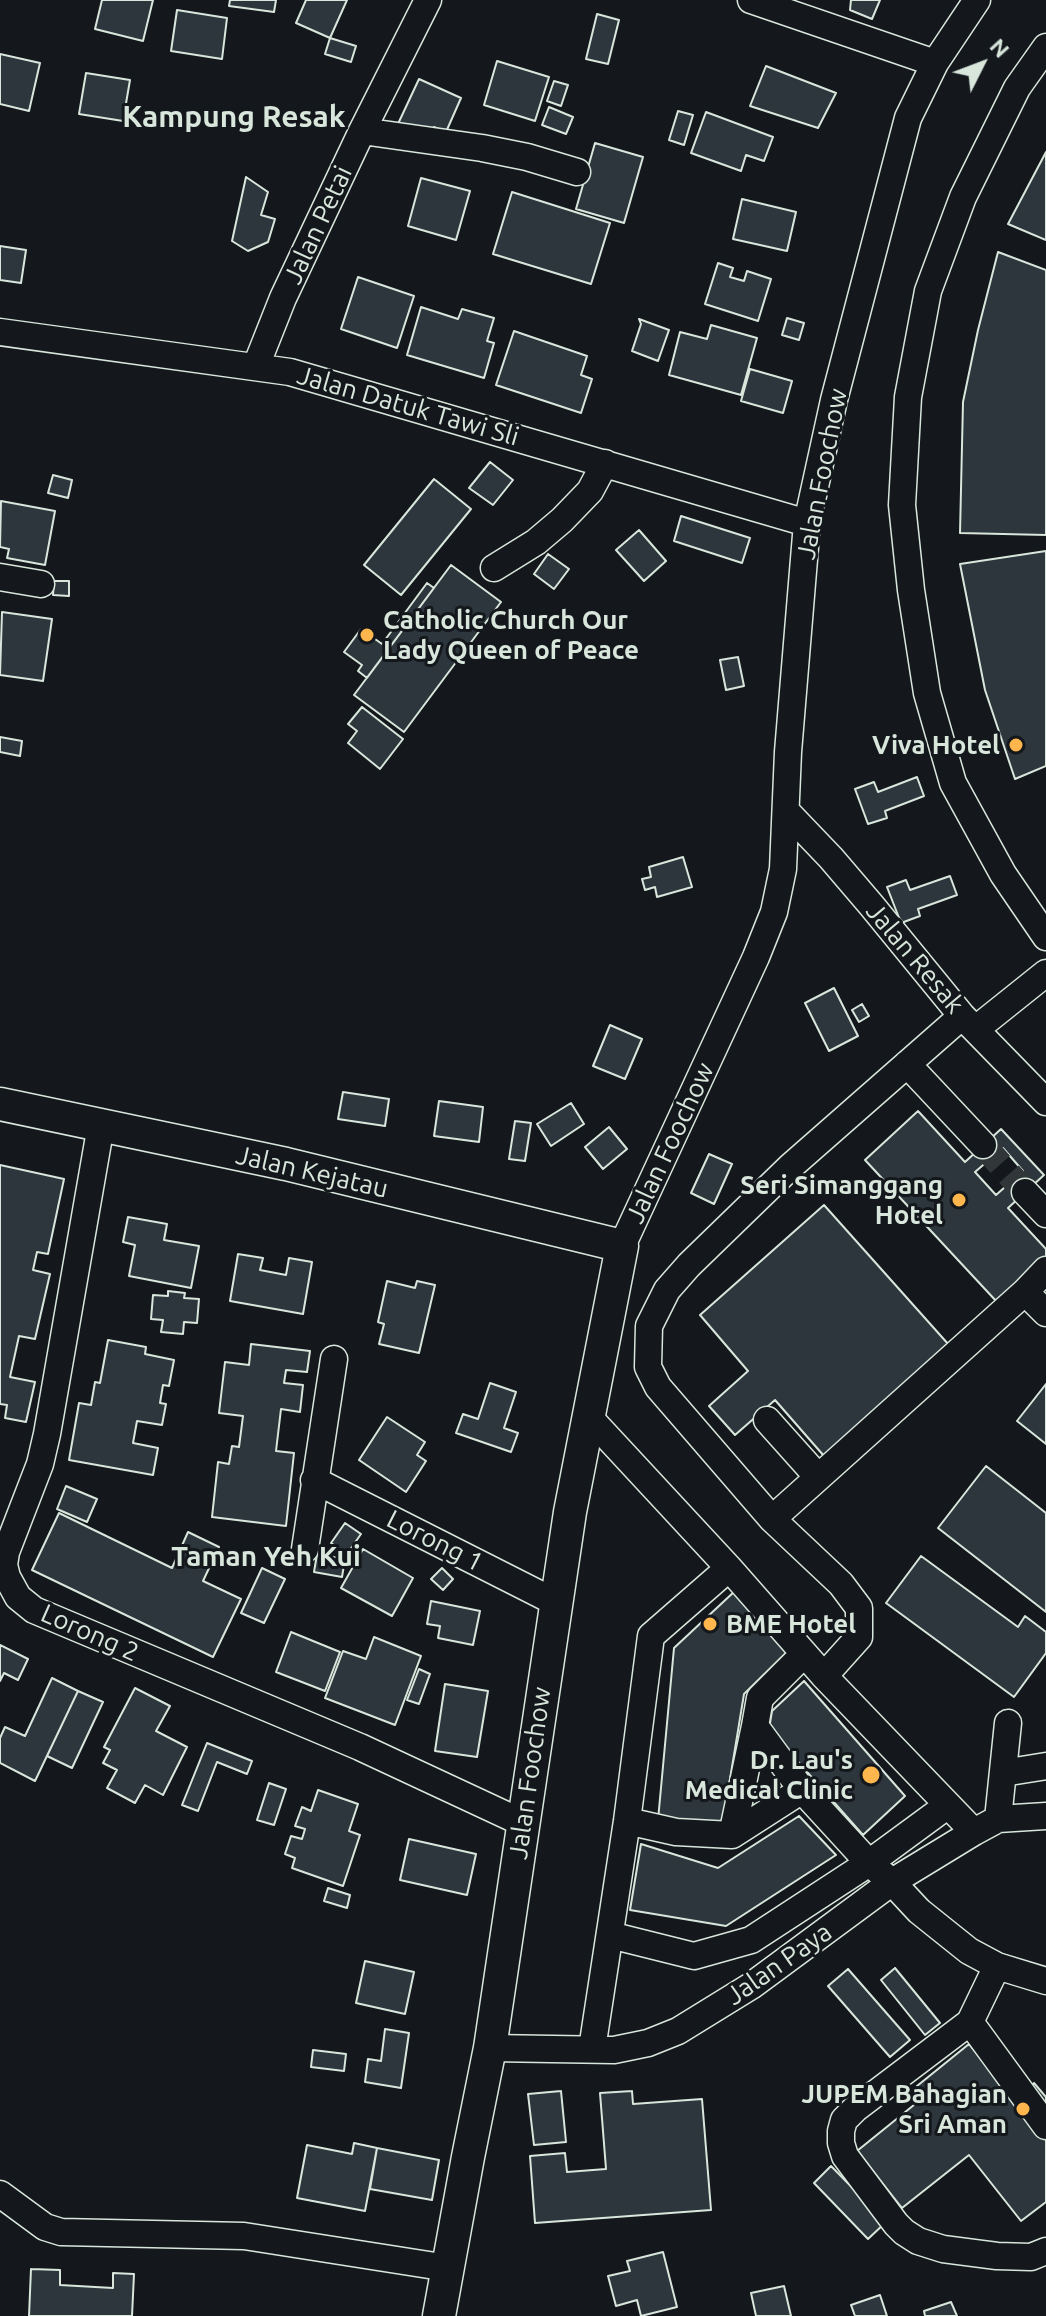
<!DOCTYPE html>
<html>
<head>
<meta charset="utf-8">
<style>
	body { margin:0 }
	#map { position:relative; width:1046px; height:2316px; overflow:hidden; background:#14181c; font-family:Ubuntu,sans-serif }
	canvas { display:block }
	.north { position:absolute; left:942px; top:24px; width:80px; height:80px; -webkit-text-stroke:6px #14181c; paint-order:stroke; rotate:48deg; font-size:22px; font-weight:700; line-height:32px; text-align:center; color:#d8e6dc }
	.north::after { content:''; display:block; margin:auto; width:28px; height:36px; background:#d8e6dc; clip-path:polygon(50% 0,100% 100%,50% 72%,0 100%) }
</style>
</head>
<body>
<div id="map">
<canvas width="1046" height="2316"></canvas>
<div class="north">N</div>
</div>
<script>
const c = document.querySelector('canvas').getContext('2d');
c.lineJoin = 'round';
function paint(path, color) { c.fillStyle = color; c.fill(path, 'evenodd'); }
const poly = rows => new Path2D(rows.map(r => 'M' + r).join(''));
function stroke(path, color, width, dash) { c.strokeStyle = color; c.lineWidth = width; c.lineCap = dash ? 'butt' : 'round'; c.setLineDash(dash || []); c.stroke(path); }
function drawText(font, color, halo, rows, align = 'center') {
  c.font = font + ' Ubuntu,sans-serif'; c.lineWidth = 6; c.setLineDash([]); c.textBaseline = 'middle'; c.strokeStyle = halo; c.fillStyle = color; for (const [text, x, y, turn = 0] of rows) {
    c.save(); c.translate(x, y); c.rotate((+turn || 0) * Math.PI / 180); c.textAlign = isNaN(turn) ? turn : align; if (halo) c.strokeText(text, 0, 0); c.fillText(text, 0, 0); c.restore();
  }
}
const building = poly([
	[102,0,153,0,143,41,95,29,102,0],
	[230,0,276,0,274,12,229,6,230,0],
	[306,0,347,0,330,38,296,23,306,0],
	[851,0,880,0,872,19,850,10,851,0],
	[177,10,227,18,222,59,171,51,177,10],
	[597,14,619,20,608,64,586,59,597,14],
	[330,38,356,46,351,62,325,54,330,38],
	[0,54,40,63,29,111,0,104,0,54],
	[497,61,549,77,535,121,484,105,497,61],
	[766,66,836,93,818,128,750,106,766,66],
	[86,73,130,80,123,121,79,114,86,73],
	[419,79,461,98,446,132,434,127,431,133,413,125,410,132,397,126,419,79],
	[554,81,568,85,561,106,547,101,554,81],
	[549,107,573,117,566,134,542,125,549,107],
	[678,111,693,115,684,145,669,140,678,111],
	[706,112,773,137,764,161,746,155,741,171,691,153,706,112],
	[595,143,643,157,624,223,576,209,595,143],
	[1046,152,1046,240,1008,224,1046,152],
	[246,177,268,192,261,215,275,219,268,242,248,251,232,241,246,177],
	[421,178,470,191,456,240,408,226,421,178],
	[512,192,610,223,591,284,493,254,512,192],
	[742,199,796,212,787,251,733,239,742,199],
	[0,246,26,250,21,283,0,280,0,246],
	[998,252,1046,270,1046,535,960,533,963,402,978,330,998,252],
	[718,263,733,268,730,277,744,281,747,271,771,279,758,321,705,304,718,263],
	[358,277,414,296,397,348,341,329,358,277],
	[421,307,458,319,462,309,494,318,487,341,494,343,484,378,407,355,421,307],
	[787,318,804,323,799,340,782,335,787,318],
	[639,319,669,330,658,361,632,351,641,324,639,319],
	[711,325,757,338,741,395,669,375,680,332,707,339,711,325],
	[514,331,587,356,581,375,592,379,581,413,496,385,514,331],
	[750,369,792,381,783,413,741,401,750,369],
	[490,462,513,480,493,505,469,488,490,462],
	[53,475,72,480,68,498,48,493,53,475],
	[434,479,471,509,401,595,364,565,434,479],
	[1,501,55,511,45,565,7,558,9,549,0,547,1,501],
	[681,516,750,538,742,563,674,541,681,516],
	[639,530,666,561,644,581,616,550,639,530],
	[1046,551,1046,766,1015,779,985,690,960,564,1046,551],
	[548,554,569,569,554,589,534,574,548,554],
	[451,565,501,602,404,732,354,695,451,565],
	[54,581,69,581,69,596,53,595,54,581],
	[427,583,434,588,367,678,358,671,362,665,344,652,361,629,382,644,427,583],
	[2,612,52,619,43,681,0,675,2,612],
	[738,657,744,686,726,690,720,660,738,657],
	[362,707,403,739,380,769,348,743,357,731,348,724,362,707],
	[0,737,22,741,20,756,0,752,0,737],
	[917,777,924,796,885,811,887,818,868,824,855,789,874,782,878,792,917,777],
	[683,857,692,887,657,897,655,887,645,890,642,879,651,877,649,867,683,857],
	[950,876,957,895,918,909,920,916,901,923,887,887,906,880,910,890,950,876],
	[834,988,858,1036,829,1051,805,1003,834,988],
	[862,1004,869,1016,859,1022,852,1010,862,1004],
	[610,1025,642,1039,625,1079,593,1066,610,1025],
	[343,1092,389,1099,385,1126,338,1119,343,1092],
	[439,1101,483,1107,479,1142,434,1136,439,1101],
	[571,1103,584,1124,551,1146,537,1124,571,1103],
	[918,1111,965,1162,1001,1129,1044,1175,1008,1208,1046,1249,1046,1256,997,1302,865,1160,918,1111],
	[1003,1148,1023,1171,996,1195,975,1172,1003,1148],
	[515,1121,531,1123,525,1161,509,1159,515,1121],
	[609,1127,627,1149,603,1169,585,1147,609,1127],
	[709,1154,732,1164,714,1204,691,1193,709,1154],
	[0,1165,64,1179,48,1254,37,1252,33,1270,50,1274,35,1339,19,1336,10,1377,35,1382,26,1422,5,1418,7,1405,0,1404,0,1165],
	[824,1205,949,1345,824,1456,775,1400,735,1435,709,1406,748,1371,700,1315,824,1205],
	[128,1217,167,1224,164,1240,199,1246,191,1288,129,1276,135,1245,123,1242,128,1217],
	[238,1254,263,1258,260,1270,286,1275,289,1258,312,1262,303,1314,230,1301,238,1254],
	[387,1281,415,1288,417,1281,435,1285,419,1353,379,1344,384,1324,378,1322,387,1281],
	[168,1291,185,1293,184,1298,199,1299,197,1323,184,1322,183,1334,161,1332,163,1320,151,1319,153,1295,168,1296,168,1291],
	[108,1340,146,1347,145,1354,174,1360,169,1386,163,1385,160,1403,166,1404,162,1425,137,1421,133,1443,158,1448,153,1475,69,1460,79,1403,91,1405,95,1382,100,1383,108,1340],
	[251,1344,310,1351,307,1372,286,1370,284,1383,303,1385,300,1412,281,1409,276,1451,294,1453,286,1526,212,1517,218,1462,229,1464,232,1446,239,1447,243,1416,219,1413,225,1362,249,1365,251,1344],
	[490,1383,516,1392,504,1428,518,1433,511,1452,456,1433,463,1414,478,1419,490,1383],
	[1046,1384,1046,1444,1017,1421,1046,1384],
	[387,1417,425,1442,417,1455,426,1461,406,1492,359,1460,387,1417],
	[986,1466,1046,1513,1046,1612,938,1528,986,1466],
	[66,1486,97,1499,87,1522,57,1509,66,1486],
	[59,1513,172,1568,188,1532,219,1547,203,1581,241,1599,213,1657,32,1570,59,1513],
	[345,1523,361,1534,347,1554,331,1543,345,1523],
	[363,1549,413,1578,392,1616,341,1588,363,1549],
	[317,1554,345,1559,342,1577,314,1572,317,1554],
	[921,1556,1018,1627,1025,1616,1046,1632,1046,1653,1014,1697,886,1603,921,1556],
	[262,1568,285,1579,264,1623,241,1613,262,1568],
	[442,1568,453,1579,443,1590,431,1579,442,1568],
	[736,1590,790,1649,744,1694,722,1828,658,1820,674,1648,736,1590],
	[431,1601,480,1611,473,1645,438,1638,440,1626,427,1624,431,1601],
	[291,1632,340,1652,325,1691,276,1672,291,1632],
	[374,1637,421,1656,395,1725,325,1698,343,1651,366,1659,374,1637],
	[0,1645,28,1659,18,1680,4,1673,0,1681,0,1645],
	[419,1669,430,1674,419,1704,407,1700,419,1669],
	[52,1678,78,1691,35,1781,0,1763,0,1738,5,1727,25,1736,52,1678],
	[804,1681,905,1796,863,1835,769,1729,772,1711,804,1681],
	[445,1684,488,1691,477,1757,435,1751,445,1684],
	[135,1688,170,1706,156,1731,187,1747,163,1795,145,1785,135,1803,107,1788,117,1770,103,1763,110,1750,104,1747,135,1688],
	[78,1691,103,1702,72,1768,47,1756,78,1691],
	[207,1743,252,1761,247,1774,217,1762,198,1811,182,1805,207,1743],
	[269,1783,286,1789,274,1825,257,1820,269,1783],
	[318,1790,358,1804,349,1831,360,1835,343,1886,292,1868,295,1858,285,1854,291,1836,302,1839,305,1829,295,1826,302,1807,311,1811,318,1790],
	[799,1816,836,1855,726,1926,630,1910,641,1844,718,1868,799,1816],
	[409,1839,476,1854,467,1895,400,1880,409,1839],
	[328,1888,350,1895,347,1908,324,1901,328,1888],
	[365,1961,414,1972,405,2014,356,2003,365,1961],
	[895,1968,940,2023,925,2035,881,1980,895,1968],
	[848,1969,910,2040,890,2057,828,1986,848,1969],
	[385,2029,409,2033,401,2088,365,2082,368,2059,381,2061,385,2029],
	[969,2044,1013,2100,1034,2083,1046,2097,1046,2107,1030,2120,1046,2140,1046,2202,1021,2221,969,2155,902,2208,857,2151,925,2096,917,2086,969,2044],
	[313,2050,346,2054,344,2071,311,2067,313,2050],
	[561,2091,566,2142,534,2145,528,2094,561,2091],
	[632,2091,633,2104,702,2099,711,2210,535,2223,530,2156,565,2153,567,2172,606,2169,600,2093,632,2091],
	[354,2143,377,2148,365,2211,297,2198,307,2145,352,2154,354,2143],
	[377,2148,439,2160,432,2200,370,2189,377,2148],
	[831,2166,886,2222,868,2239,814,2183,831,2166],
	[663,2252,677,2307,641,2316,637,2300,616,2306,608,2276,630,2271,627,2261,663,2252],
	[31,2269,60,2270,60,2285,113,2288,113,2273,134,2274,132,2316,29,2316,31,2269],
	[784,2286,791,2316,756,2316,751,2293,784,2286],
	[880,2295,887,2316,855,2316,851,2305,880,2295],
	[951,2302,957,2316,925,2316,924,2311,951,2302]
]);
const minorTunnel = poly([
	[983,1145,1025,1192]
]);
const minor = poly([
	[751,0,935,63],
	[1046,47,1017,88,963,197,928,291,908,397,902,505,911,590,927,693,953,783,1003,874,1046,937],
	[362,131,482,148,527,157,577,172],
	[0,332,290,372,807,523],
	[256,366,283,298,362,131,428,0],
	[494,568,536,542,562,520,590,491,605,463],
	[0,577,41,584],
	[786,811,831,858,872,906,962,1016,1046,1102],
	[976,1029,1046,973],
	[907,1064,983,1145],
	[101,1125,47,1434,40,1464,6,1552,4,1565,7,1577,18,1597,34,1610,360,1747,523,1823],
	[1025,1192,1046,1214],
	[622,1246,756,957,774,912,783,869,788,752,807,523,834,400,908,118,935,63,977,0],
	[1025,1292,1046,1270],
	[588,1416,729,1568,824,1676,974,1832],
	[767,1420,818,1477],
	[314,1480,555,1602],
	[772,1519,1025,1292,1046,1313],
	[305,1549,334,1359],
	[804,1654,760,1698,755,1726,802,1790,869,1863,892,1882,919,1911,969,1951,997,1966,1046,1981],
	[824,1676,859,1637,859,1608,841,1584,772,1519,658,1387,648,1367,649,1326,667,1290,689,1265,790,1167,962,1016],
	[1003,1773,1046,1766],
	[998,1819,1008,1723],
	[627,1821,676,1832,732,1835,802,1790],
	[732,1835,755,1726],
	[610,1935,694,1956,751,1940,869,1863,948,1805],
	[997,1966,970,2022,855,2109,844,2120,841,2131,841,2143,845,2156,896,2224,904,2232,918,2241,943,2249,997,2256,1031,2257,1046,2251],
	[970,2022,1046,2126],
	[490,2048,614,2050,648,2043,678,2031,751,1986,892,1882,974,1832,998,1819,1046,1816],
	[592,2049,627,1821,651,1636,729,1568],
	[0,2194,45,2227,61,2232,244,2236,448,2268]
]);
const major = poly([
	[0,1104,286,1164,622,1246,570,1512,490,2048,468,2157,439,2316]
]);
const markers = [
	[367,635,8,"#ffb74d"],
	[1016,745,8,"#ffb74d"],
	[959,1200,8,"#ffb74d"],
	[710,1624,8,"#ffb74d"],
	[871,1775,10,"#ffb74d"],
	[1023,2109,8,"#ffb74d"]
];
const streetNames = [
	["Jalan Petai",318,225,-65],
	["Jalan Datuk Tawi Sli",408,406,16],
	["Jalan Foochow",822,474,-79],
	["Jalan Resak",915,958,50],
	["Jalan Foochow",670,1143,-65],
	["Jalan Kejatau",312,1172,13],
	["Lorong 1",435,1541,27],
	["Lorong 2",90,1633,24],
	["Jalan Foochow",530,1773,-82],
	["Jalan Paya",779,1964,-35]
];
const poiNames = [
	["Catholic Church Our",383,620,"left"],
	["Lady Queen of Peace",383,650,"left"],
	["Viva Hotel",1000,745],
	["Seri Simanggang",943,1185],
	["Hotel",943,1215],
	["BME Hotel",726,1624,"left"],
	["Dr. Lau's",853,1760],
	["Medical Clinic",853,1790],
	["JUPEM Bahagian",1007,2094],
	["Sri Aman",1007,2124]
];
const neighbourhoodNames = [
	["Taman Yeh Kui",266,1557]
];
const quarterNames = [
	["Kampung Resak",234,117]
];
paint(building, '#2c363c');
stroke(building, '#d8e6dc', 2);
stroke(minorTunnel, '#313739', 26, [26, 13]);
stroke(minor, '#d8e6dc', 29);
stroke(major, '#d8e6dc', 35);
stroke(minor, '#14181c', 26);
stroke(major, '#14181c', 32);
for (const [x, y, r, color] of markers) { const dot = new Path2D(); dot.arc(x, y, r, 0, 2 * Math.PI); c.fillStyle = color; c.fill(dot); stroke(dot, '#14181c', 3); }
drawText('26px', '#d8e6dc', '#14181c', streetNames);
drawText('bold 26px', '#d8e6dc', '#14181c', poiNames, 'right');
drawText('bold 28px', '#d8e6dc', '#14181c', neighbourhoodNames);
drawText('bold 30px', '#d8e6dc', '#14181c', quarterNames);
</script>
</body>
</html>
